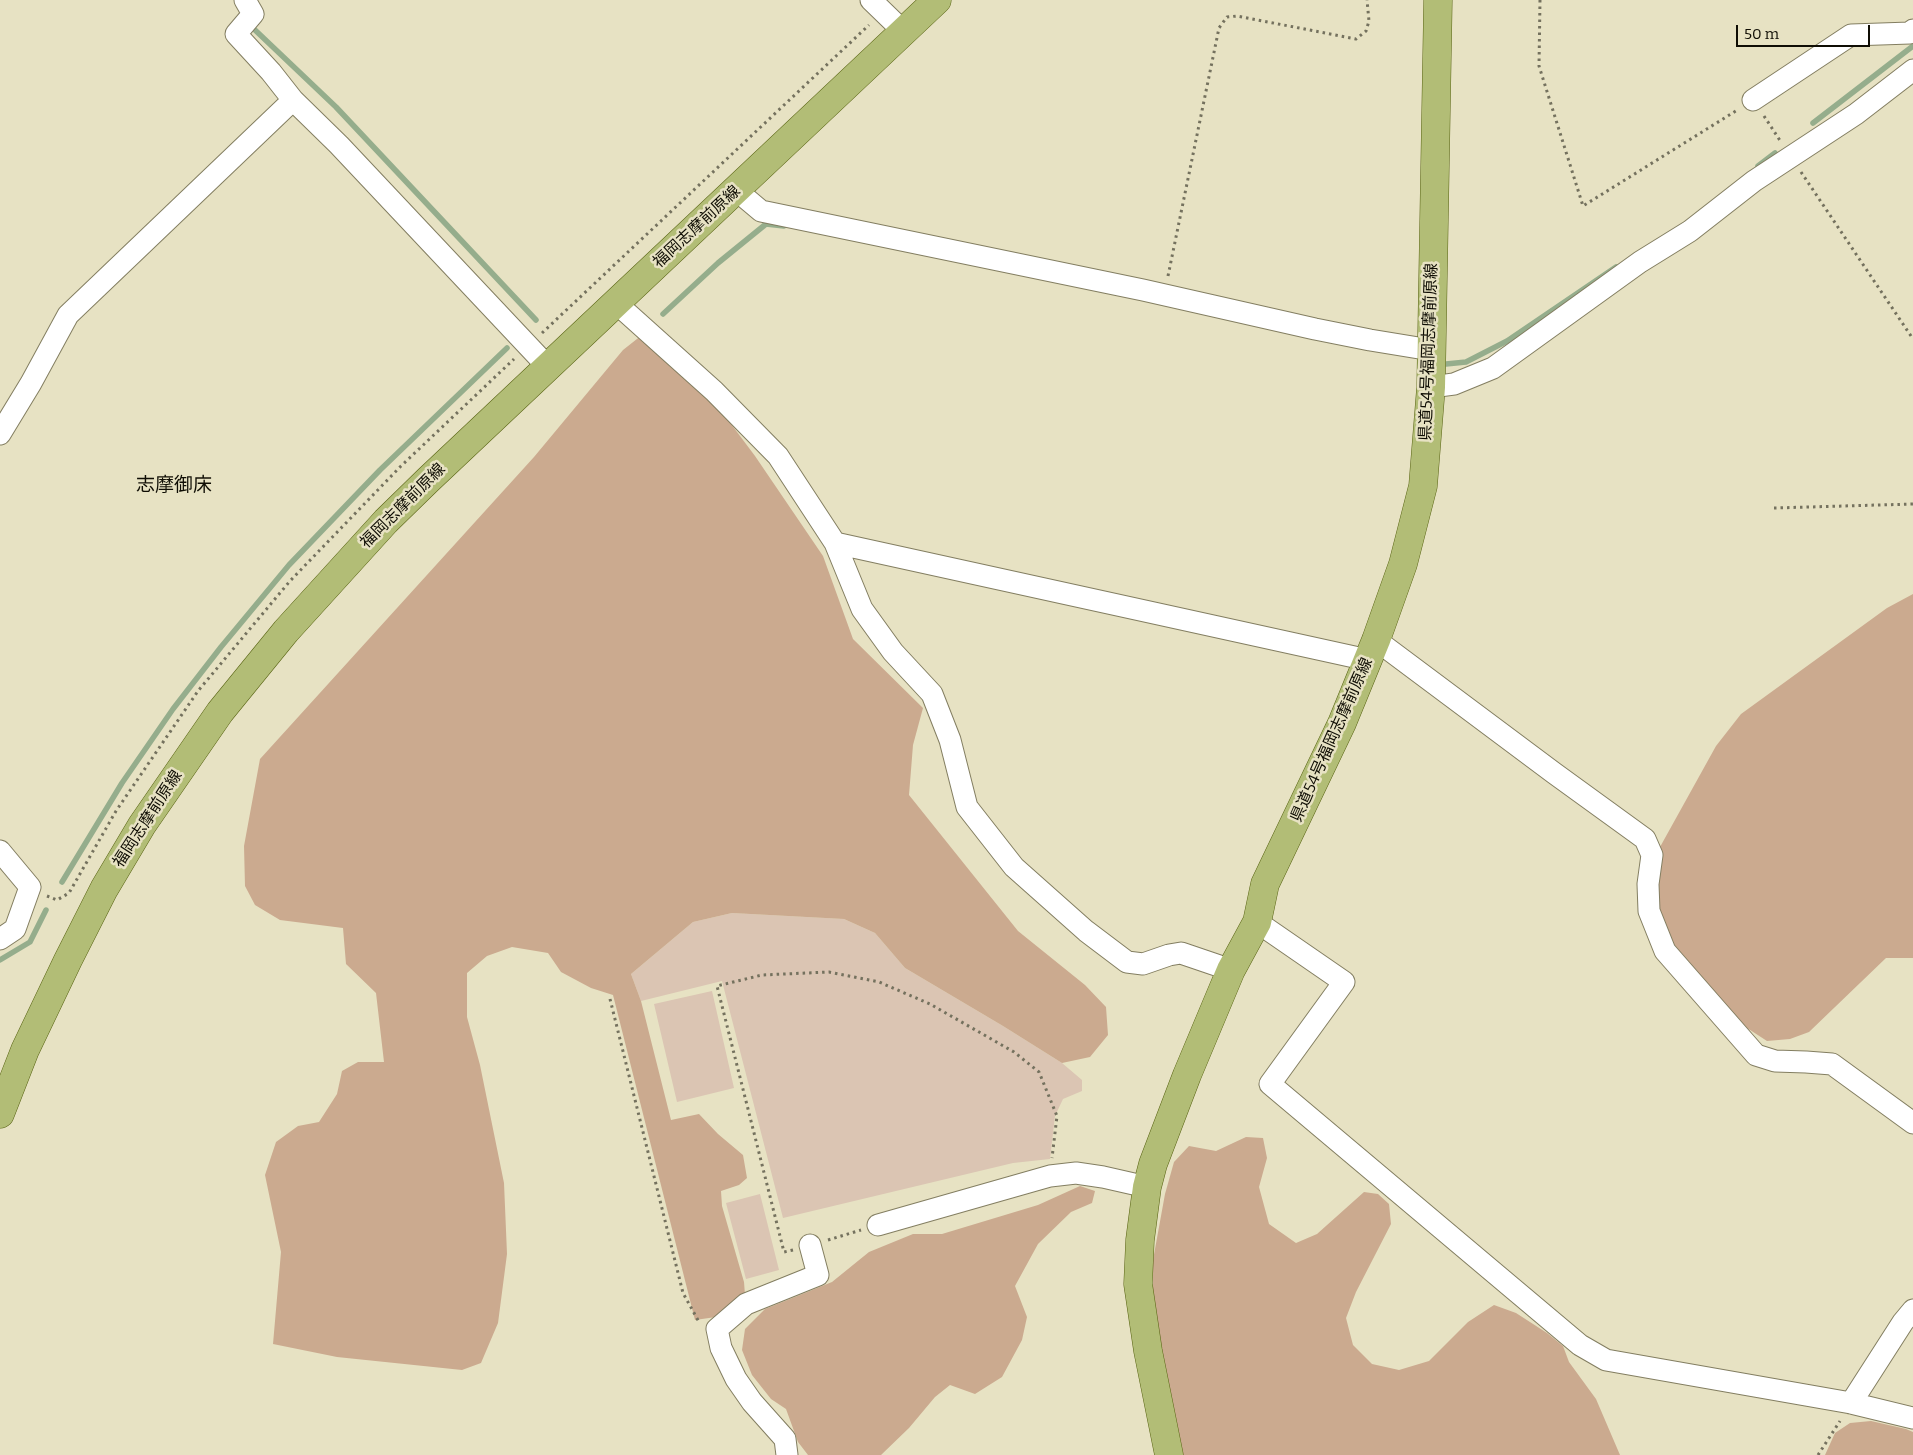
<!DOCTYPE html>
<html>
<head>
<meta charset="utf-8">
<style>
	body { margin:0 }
	#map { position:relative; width:1913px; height:1455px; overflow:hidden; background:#e7e2c3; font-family:Bitter,serif }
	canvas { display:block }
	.scale { position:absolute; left:1736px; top:25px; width:134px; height:22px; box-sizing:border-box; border:2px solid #0f0d04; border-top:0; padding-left:6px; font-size:15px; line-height:18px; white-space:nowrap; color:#0f0d04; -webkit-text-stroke:4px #e7e2c3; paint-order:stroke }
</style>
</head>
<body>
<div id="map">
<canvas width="1913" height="1455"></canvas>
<div class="scale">50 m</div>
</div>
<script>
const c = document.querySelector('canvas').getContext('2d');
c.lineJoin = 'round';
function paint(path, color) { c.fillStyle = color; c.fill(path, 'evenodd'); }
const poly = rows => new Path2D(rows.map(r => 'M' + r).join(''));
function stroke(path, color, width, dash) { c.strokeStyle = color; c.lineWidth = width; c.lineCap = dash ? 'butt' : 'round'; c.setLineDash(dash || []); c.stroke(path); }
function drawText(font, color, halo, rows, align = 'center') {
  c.font = font + ' Bitter,"Noto Sans JP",serif'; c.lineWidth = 5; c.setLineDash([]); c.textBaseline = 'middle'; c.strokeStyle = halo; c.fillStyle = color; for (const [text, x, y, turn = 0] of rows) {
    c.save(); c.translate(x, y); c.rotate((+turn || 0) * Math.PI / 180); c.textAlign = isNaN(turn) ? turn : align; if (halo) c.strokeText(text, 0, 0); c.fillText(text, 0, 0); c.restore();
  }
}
const green = poly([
	[732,913,844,919,875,933,905,968,1003,1026,1062,1063,1082,1080,1082,1091,1063,1099,1055,1116,1050,1159,1013,1163,783,1218,722,981,641,1001,631,974,693,922],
	[712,991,734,1088,677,1102,654,1004],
	[760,1194,779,1270,746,1279,726,1203]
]);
const forest = poly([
	[642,335,716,404,755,456,823,556,853,639,923,708,913,745,909,795,1018,931,1085,985,1106,1007,1108,1035,1090,1057,1062,1063,1003,1026,905,968,875,933,844,919,732,913,693,922,631,974,641,1001,671,1120,699,1114,718,1134,743,1155,747,1178,739,1185,721,1191,722,1206,744,1282,745,1295,716,1317,695,1320,613,995,591,988,561,972,548,953,512,947,487,956,467,973,467,1017,480,1065,504,1183,507,1254,498,1323,481,1363,462,1370,337,1357,273,1344,281,1252,265,1175,276,1142,298,1126,319,1122,337,1094,342,1071,358,1062,384,1062,376,993,346,964,343,928,280,920,255,905,245,886,244,846,260,759,534,457,623,350],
	[1913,594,1913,958,1886,958,1809,1032,1790,1039,1767,1041,1747,1028,1667,939,1660,914,1657,886,1660,847,1716,746,1741,714,1887,608],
	[1246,1137,1263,1138,1267,1158,1259,1187,1269,1224,1296,1243,1317,1234,1364,1192,1378,1194,1389,1204,1391,1224,1356,1292,1346,1318,1353,1345,1372,1364,1399,1370,1429,1361,1468,1322,1494,1305,1516,1313,1547,1333,1563,1346,1569,1362,1596,1399,1620,1455,1181,1455,1155,1326,1153,1295,1153,1260,1165,1194,1174,1162,1189,1146,1216,1151],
	[1080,1186,1095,1191,1092,1203,1071,1212,1038,1244,1015,1286,1027,1317,1022,1340,1002,1377,975,1394,950,1385,935,1397,909,1428,881,1455,808,1455,798,1442,786,1409,771,1399,752,1375,742,1350,745,1329,765,1309,832,1282,869,1252,913,1234,942,1234,1038,1205],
	[1871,1421,1906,1429,1913,1432,1913,1455,1825,1455,1835,1433,1850,1423]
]);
const stream = poly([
	[255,30,336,107,536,320],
	[1813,123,1913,46],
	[1758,166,1775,153],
	[663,314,718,263,766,224,784,226],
	[1446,364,1466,362,1507,341,1616,267],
	[62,882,122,783,173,709,221,647,289,565,380,470,507,348],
	[0,960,30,942,46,910]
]);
const path = poly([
	[1540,0,1539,66,1583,206,1739,109],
	[1764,116,1781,142],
	[1801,172,1913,339],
	[1168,276,1219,28,1227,17,1237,16,1356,39,1366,31,1369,21,1367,0],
	[542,333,869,25],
	[1774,508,1913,504],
	[47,896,57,900,69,893,116,811,198,691,290,581,400,467,514,359],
	[610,999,683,1293,699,1322],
	[828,1240,861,1230],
	[793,1250,784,1252,717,986,762,975,829,972,879,982,930,1004,1014,1052,1039,1072,1057,1116,1052,1158],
	[1818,1455,1840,1421]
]);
const minor = poly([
	[245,0,253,14,236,34,271,72,293,100,339,145,548,367],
	[871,0,904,32],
	[1753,100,1851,35,1910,33,1913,30],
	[736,190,761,211,1143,290,1315,329,1370,340,1431,350],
	[616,303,714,391,778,456,835,543,862,609,893,652,932,694,950,740,967,807,1014,867,1086,931,1127,962,1143,964,1169,955,1181,953,1231,970],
	[1431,387,1454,384,1493,368,1640,262,1690,231,1754,181,1856,114,1913,70],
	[0,434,31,383,68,315,293,100],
	[835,543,1368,660],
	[1376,640,1554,773,1645,839,1652,855,1648,884,1649,911,1665,951,1756,1055,1775,1061,1806,1062,1832,1064,1913,1123],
	[0,851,30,887,15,929,0,939],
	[1257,922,1344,982,1270,1084,1580,1345,1606,1360,1851,1403,1913,1418],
	[878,1225,1050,1176,1076,1173,1103,1177,1147,1187],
	[1851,1403,1903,1322,1913,1310],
	[787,1455,785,1439,752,1402,736,1379,721,1348,717,1329,746,1304,818,1275,810,1245]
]);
const major = poly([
	[0,1114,25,1050,68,960,104,889,142,825,220,712,286,631,386,521,428,480,937,0],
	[1169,1455,1148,1351,1138,1284,1140,1240,1147,1187,1153,1164,1187,1075,1231,970,1257,922,1265,884,1342,723,1376,640,1403,564,1423,486,1431,387,1438,0]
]);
const streetNames = [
	["福岡志摩前原線",697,227,-43],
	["県道54号福岡志摩前原線",1429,352,-88],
	["福岡志摩前原線",403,506,-45],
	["県道54号福岡志摩前原線",1332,740,-66],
	["福岡志摩前原線",148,819,-57]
];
const quarterNames = [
	["志摩御床",174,486]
];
paint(green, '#dbc5b3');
paint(forest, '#cbaa8f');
stroke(stream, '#95ad8c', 5.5);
stroke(minor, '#837e61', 23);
stroke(major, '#586313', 29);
stroke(path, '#74715e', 3, [2.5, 4]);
stroke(minor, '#fff', 21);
stroke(major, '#b2bd76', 28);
drawText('16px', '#0f0d04', '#e7e2c3', streetNames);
drawText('19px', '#0f0d04', '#e7e2c3', quarterNames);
</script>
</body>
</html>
